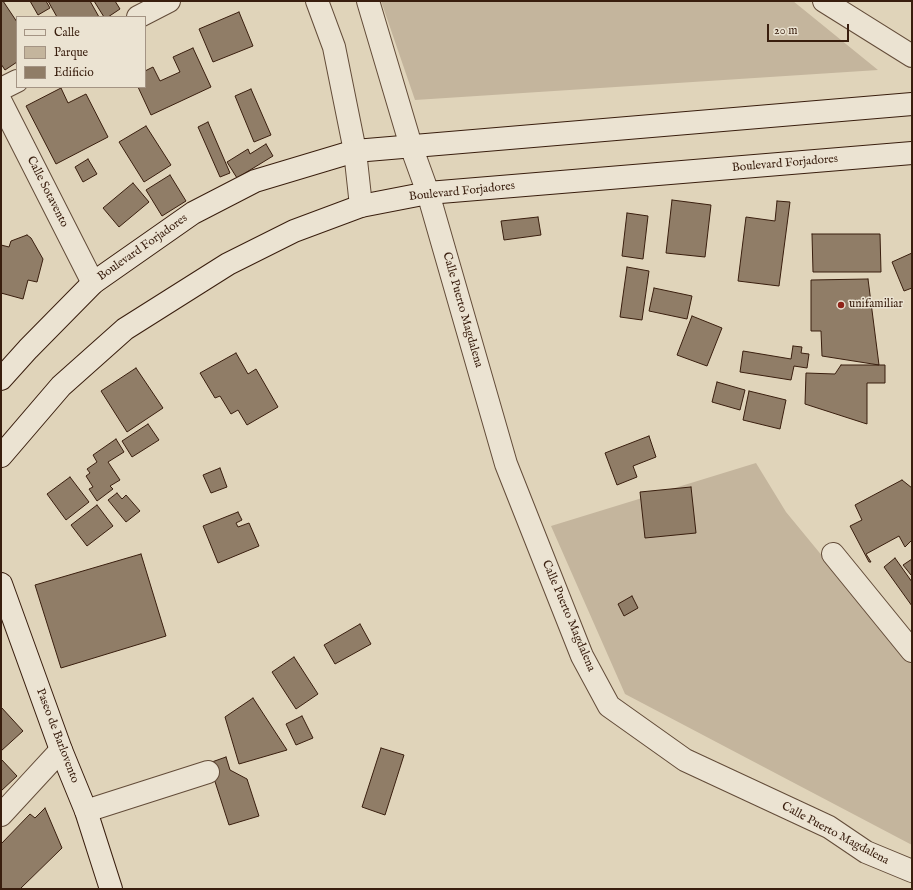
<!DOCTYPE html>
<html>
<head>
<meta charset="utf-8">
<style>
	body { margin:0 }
	#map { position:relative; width:913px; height:890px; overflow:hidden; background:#e0d4ba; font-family:"IM FELL English",serif }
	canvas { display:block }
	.frame { position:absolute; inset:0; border:2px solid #391e0e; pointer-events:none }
	.legend { position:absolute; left:16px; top:16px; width:130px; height:72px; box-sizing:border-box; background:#ebe3d2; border:1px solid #a49484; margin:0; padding:5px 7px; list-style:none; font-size:12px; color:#391e0e }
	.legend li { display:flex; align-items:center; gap:8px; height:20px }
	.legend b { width:20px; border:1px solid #a49484 }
	.scale { position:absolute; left:767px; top:24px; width:82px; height:18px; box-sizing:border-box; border:2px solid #391e0e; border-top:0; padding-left:5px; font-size:12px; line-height:14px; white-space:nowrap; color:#391e0e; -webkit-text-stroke:3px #ebe3d2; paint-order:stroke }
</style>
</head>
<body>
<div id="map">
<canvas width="913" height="890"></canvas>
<div class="frame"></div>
<ul class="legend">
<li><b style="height:5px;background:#ebe3d2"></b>Calle</li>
<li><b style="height:11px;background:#c4b59d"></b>Parque</li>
<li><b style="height:11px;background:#907d67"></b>Edificio</li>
</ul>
<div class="scale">20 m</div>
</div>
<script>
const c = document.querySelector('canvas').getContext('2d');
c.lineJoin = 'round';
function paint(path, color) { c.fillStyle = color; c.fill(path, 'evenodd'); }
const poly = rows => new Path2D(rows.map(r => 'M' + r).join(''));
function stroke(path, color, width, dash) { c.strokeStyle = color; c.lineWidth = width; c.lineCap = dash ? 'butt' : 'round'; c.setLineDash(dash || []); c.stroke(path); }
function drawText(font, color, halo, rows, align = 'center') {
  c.font = font + ' "IM FELL English",serif'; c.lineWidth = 3; c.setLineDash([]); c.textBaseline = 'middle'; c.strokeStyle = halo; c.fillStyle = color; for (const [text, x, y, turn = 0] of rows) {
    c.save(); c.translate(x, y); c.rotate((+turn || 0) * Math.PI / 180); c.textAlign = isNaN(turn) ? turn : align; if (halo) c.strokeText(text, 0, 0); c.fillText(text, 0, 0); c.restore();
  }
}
const green = poly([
	[381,1,793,1,878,70,415,100],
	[756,463,786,512,912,665,912,845,625,694,551,526]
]);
const building = poly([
	[1,1,3,1,17,22,17,62,5,70,1,64,1,1],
	[30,1,46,1,50,8,38,15,30,1],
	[48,1,90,1,99,17,57,17,48,1],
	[94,1,115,1,120,9,108,17,104,17,94,1],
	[239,12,253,46,213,62,199,29,239,12],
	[193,48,211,87,151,115,138,87,145,87,145,71,153,67,160,81,180,72,173,57,193,48],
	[61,88,68,103,86,94,108,137,56,164,26,106,61,88],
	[251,89,271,135,254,142,235,96,251,89],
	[208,122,230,173,220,177,198,127,208,122],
	[146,126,171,165,144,182,119,142,146,126],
	[266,144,273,156,237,178,227,162,248,149,250,154,266,144],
	[88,159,97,174,83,182,75,167,88,159],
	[170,175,186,201,162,216,146,190,170,175],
	[133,183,149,202,119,227,103,208,133,183],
	[672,200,711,205,705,257,666,253,672,200],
	[777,201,790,202,779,286,738,281,746,217,775,221,777,201],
	[627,213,648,216,643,259,622,256,627,213],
	[538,217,541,235,504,240,501,221,538,217],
	[812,234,880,234,881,272,813,272,812,234],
	[27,235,31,238,43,259,37,282,28,280,23,299,1,293,1,245,9,247,11,241,27,235],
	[912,253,912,288,904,291,892,262,912,253],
	[627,267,649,271,642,320,620,317,627,267],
	[868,279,879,365,822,356,821,331,811,331,811,280,868,279],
	[654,288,692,296,687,319,649,311,654,288],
	[692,316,722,328,707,366,677,355,692,316],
	[793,346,802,347,801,353,809,354,807,368,794,366,791,380,740,372,743,351,791,359,793,346],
	[236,353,248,374,256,369,278,407,247,425,238,410,231,414,220,396,215,398,200,373,236,353],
	[841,365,885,365,885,383,867,383,867,424,805,404,806,373,835,374,841,365],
	[136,368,163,408,127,432,101,391,136,368],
	[717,382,745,390,740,410,712,402,717,382],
	[749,391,786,400,780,429,743,420,749,391],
	[148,424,159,440,132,457,122,441,148,424],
	[649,436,656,457,633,466,637,477,617,485,605,453,649,436],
	[116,439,124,452,108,462,120,480,110,486,113,489,97,501,89,489,93,487,86,476,90,473,87,469,97,462,93,455,116,439],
	[220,468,227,487,211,493,203,475,220,468],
	[70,477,89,502,66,520,47,494,70,477],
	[902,480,912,488,912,540,905,547,899,536,866,554,871,562,869,562,850,526,862,520,855,505,902,480],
	[691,487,696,533,645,538,640,492,691,487],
	[117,493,122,499,126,495,140,511,126,522,108,500,117,493],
	[97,505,113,526,87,546,71,525,97,505],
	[238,512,242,520,236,523,238,527,249,523,259,546,218,563,203,526,238,512],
	[141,554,166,636,61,668,35,585,141,554],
	[895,558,912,582,912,606,884,567,895,558],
	[912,559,912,575,911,575,903,565,912,559],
	[632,596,638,608,624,616,618,604,632,596],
	[360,624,371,644,335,664,324,645,360,624],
	[294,657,318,694,296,709,272,672,294,657],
	[253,698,287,750,239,764,225,717,253,698],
	[1,707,23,731,1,751,1,707],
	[302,716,313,738,296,745,286,724,302,716],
	[381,748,404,755,385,815,362,807,381,748],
	[226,757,230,770,247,779,259,816,229,825,209,763,226,757],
	[1,759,17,776,1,791,1,759],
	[45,808,62,848,20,889,1,889,1,844,30,814,35,818,45,808]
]);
const street = poly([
	[317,1,334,47,355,151,361,206],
	[368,1,411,146,428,193,506,464,582,656,609,706,685,760,829,827,866,852,912,871],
	[824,1,912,56],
	[138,17,169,1],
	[1,89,17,81],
	[1,102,93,283],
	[833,554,912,651],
	[86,811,208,772],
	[1,815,61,750]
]);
const secondary = poly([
	[1,379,28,349,93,283,193,213,255,181,355,151,912,104],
	[1,456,61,386,125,329,228,264,294,231,361,206,428,193,912,153],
	[1,584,61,750,86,811,111,889]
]);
const markers = [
	[841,305,4,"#8f2418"]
];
const streetNames = [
	["Boulevard Forjadores",785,164,-5],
	["Calle Sotavento",47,192,63],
	["Boulevard Forjadores",462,192,-6],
	["Boulevard Forjadores",143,248,-35],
	["Calle Puerto Magdalena",462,310,74],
	["Calle Puerto Magdalena",568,616,67],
	["Paseo de Barlovento",57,736,69],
	["Calle Puerto Magdalena",835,834,28]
];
const poiNames = [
	["unifamiliar",849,305]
];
paint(green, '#c4b59d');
paint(building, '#907d67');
stroke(building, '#391e0e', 1);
stroke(street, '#634c39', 24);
stroke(secondary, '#391e0e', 24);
stroke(street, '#ebe3d2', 22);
stroke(secondary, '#ebe3d2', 22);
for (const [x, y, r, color] of markers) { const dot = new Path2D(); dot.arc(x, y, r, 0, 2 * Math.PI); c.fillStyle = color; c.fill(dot); stroke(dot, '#ebe3d2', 1.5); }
drawText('12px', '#391e0e', '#ebe3d2', streetNames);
drawText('12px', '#391e0e', '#ebe3d2', poiNames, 'left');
</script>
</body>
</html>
